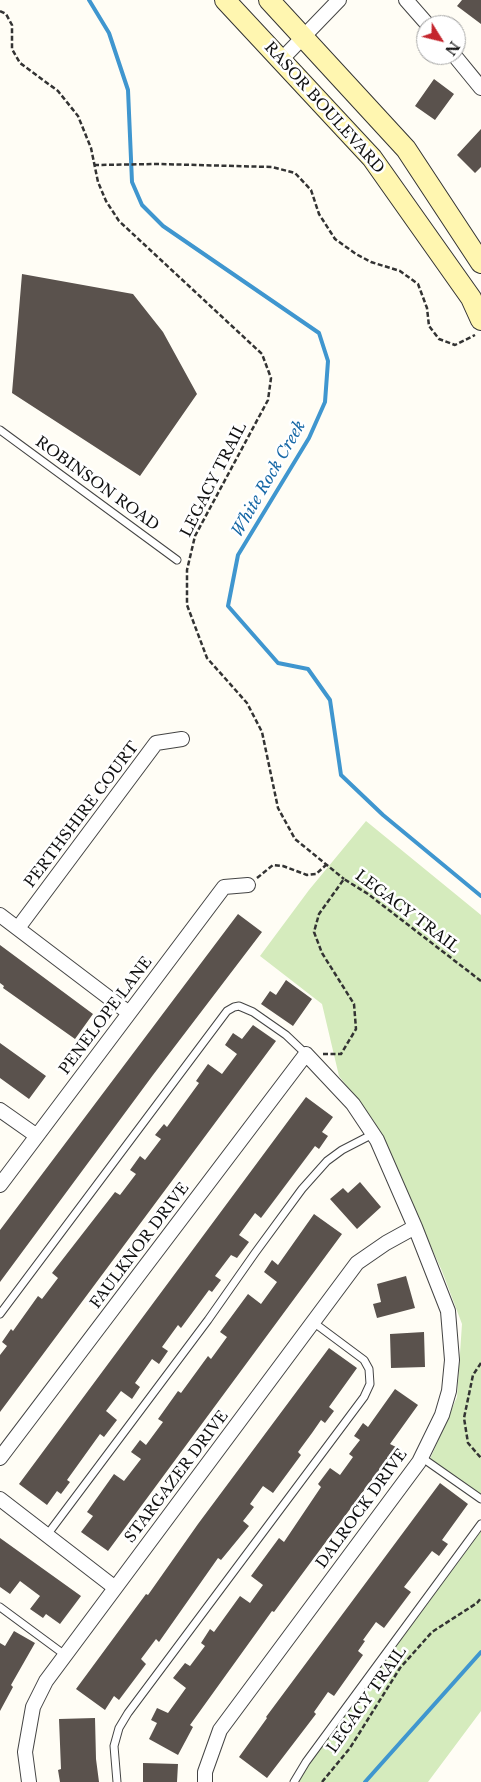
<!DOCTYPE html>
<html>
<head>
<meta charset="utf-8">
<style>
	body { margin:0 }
	#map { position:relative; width:481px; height:1782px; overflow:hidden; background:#fffdf5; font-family:"Libre Baskerville",serif }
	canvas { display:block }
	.north { position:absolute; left:416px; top:15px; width:50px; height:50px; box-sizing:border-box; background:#fff; border:1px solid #a0a0a0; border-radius:50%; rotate:126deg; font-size:14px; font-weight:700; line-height:20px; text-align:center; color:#111 }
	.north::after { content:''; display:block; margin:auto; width:18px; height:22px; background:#c4262e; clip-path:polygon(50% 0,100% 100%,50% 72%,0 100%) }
</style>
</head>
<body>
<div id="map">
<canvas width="481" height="1782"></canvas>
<div class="north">N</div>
</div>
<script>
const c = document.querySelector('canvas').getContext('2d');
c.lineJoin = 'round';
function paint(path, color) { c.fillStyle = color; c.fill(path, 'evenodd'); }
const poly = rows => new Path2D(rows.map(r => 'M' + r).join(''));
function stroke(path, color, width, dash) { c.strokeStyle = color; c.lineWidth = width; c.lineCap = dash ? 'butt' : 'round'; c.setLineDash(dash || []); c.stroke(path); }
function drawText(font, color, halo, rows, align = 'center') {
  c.font = font + ' "Libre Baskerville",serif'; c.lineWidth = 5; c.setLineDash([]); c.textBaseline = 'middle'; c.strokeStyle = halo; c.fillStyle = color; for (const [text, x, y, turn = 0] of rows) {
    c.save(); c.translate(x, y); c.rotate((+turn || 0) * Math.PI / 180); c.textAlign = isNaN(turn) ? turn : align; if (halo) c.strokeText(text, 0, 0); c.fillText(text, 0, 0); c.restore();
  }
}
const green = poly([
	[366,821,481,915,481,1496,430,1459,457,1397,462,1324,442,1271,374,1121,339,1076,322,1004,260,956,309,890],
	[481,1531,481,1711,428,1782,296,1782]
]);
const stream = poly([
	[89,0,109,33,128,90,132,182,142,205,163,226,319,333,328,361,325,402,309,438,238,555,228,606,278,663,308,669,330,700,341,775,383,815,481,896],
	[365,1782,481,1652]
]);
const building = poly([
	[462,0,481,0,481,24,457,6],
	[434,79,454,94,435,120,415,106],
	[481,129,481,167,475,173,457,155],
	[22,274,133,294,163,332,197,394,140,476,12,393],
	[238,914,262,932,153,1075,0,1282,0,1230],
	[0,945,93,1014,75,1039,3,988,4,986,0,983],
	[286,980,312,999,293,1026,261,1004,270,991,276,995],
	[253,1025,276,1041,0,1412,0,1355,7,1346,2,1342,11,1329,13,1331,38,1296,42,1299,58,1278,52,1273,115,1192,120,1195,136,1174,130,1170,140,1156,145,1160,161,1139,155,1135,164,1124,167,1127,199,1083,196,1081,208,1064,222,1074,237,1054,225,1045,233,1033,242,1039],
	[0,1043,46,1076,29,1099,0,1078],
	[306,1097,333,1117,322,1132,328,1136,319,1149,315,1146,261,1218,255,1213,239,1235,249,1242,237,1258,231,1255,215,1276,221,1280,212,1292,209,1290,181,1328,178,1325,162,1347,168,1351,159,1364,152,1359,135,1383,140,1387,132,1399,121,1391,106,1411,117,1420,104,1437,100,1434,67,1480,70,1482,61,1494,57,1491,47,1505,19,1484],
	[360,1182,381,1207,357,1229,330,1199,343,1188,348,1193],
	[314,1214,342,1234,108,1551,81,1532,93,1516,87,1512,114,1474,124,1481,141,1459,131,1452,140,1440,146,1445,163,1422,158,1419,178,1391,181,1393,208,1356,211,1359,227,1337,220,1332,248,1294,261,1304,277,1282,264,1272,272,1260,278,1265],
	[406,1276,415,1308,377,1318,373,1304,381,1302,377,1284],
	[424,1332,425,1367,391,1368,390,1334],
	[329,1348,357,1368,329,1407,334,1411,325,1423,321,1420,312,1433,298,1452,301,1455,273,1493,263,1486,250,1504,254,1507,243,1521,249,1526,221,1560,218,1558,159,1642,156,1639,141,1659,146,1664,119,1700,114,1696,105,1710,76,1689,146,1594,148,1595,198,1524],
	[395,1389,418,1405,390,1444,396,1447,274,1612,272,1611,190,1725,193,1727,178,1755,149,1739,157,1723,151,1720,157,1708,168,1713,186,1688,173,1678,185,1663,190,1666,205,1646,201,1643,210,1629,214,1632,240,1596,250,1603,263,1585,251,1576,279,1538,284,1542,321,1487,318,1484,330,1468,340,1475,353,1457,349,1454,360,1440,354,1436,363,1423,368,1427],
	[440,1483,468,1504,442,1540,448,1544,439,1556,432,1551,404,1587,411,1592,384,1628,376,1622,363,1640,365,1641,358,1651,363,1655,334,1696,328,1692,314,1712,316,1714,267,1778,239,1757,267,1718,266,1717],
	[0,1538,81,1596,60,1624,46,1614,43,1618,30,1609,40,1596,20,1581,10,1594,0,1587],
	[14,1631,35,1643,11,1685,13,1687,0,1711,0,1643,5,1646],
	[95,1718,96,1759,99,1782,60,1782,58,1770,61,1769,59,1719],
	[143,1763,178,1764,177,1782,143,1782]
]);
const path = poly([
	[0,11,6,14,12,25,12,49,20,63,58,91,78,116,91,148,98,182,106,201,119,221,262,354,271,378,268,400,195,536,187,570,187,605,207,658,247,703,262,732,278,808,295,839,344,879],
	[94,165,159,164,272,167,295,173,311,190,319,214,335,239,356,254,371,262,400,271,418,284,427,308,429,326,439,339,455,345,475,335],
	[257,878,273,865,283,866,307,875,316,874,326,865],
	[323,1054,341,1054,356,1029,354,1004,322,953,314,932,319,914,344,879,368,894,481,981],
	[481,1363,473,1375,464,1418,468,1443,481,1458],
	[322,1782,350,1748,400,1668,432,1632,477,1603,481,1598]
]);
const lane = poly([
	[0,430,177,560],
	[0,1314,227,1011,234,1007,239,1006,253,1012,286,1035,306,1054],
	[421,1457,481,1499],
	[47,1535,208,1320,255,1253,302,1189,327,1161,342,1150,373,1134],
	[0,1607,65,1655],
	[117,1782,114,1746,119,1728,128,1713,364,1397,370,1384,369,1369,364,1360,313,1322],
	[294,1782,306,1762,481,1524]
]);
const street = poly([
	[406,0,428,25],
	[454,55,481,88],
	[282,59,339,0],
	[0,915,129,1013],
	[18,928,156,743,182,739],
	[0,1110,37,1136],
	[0,1185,224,887,248,885],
	[0,1458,306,1054,353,1104,377,1140,415,1227,448,1311,452,1360,449,1391,442,1415,419,1462,220,1730,205,1772,205,1782],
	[0,1499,114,1587],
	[29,1782,25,1752,33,1707,46,1681,357,1263,386,1243,415,1227]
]);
const secondary = poly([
	[225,0,372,158,471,298,481,320],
	[269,0,406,149,481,263]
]);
const streetNames = [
	["RASOR BOULEVARD",324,108,48],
	["LEGACY TRAIL",214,480,-63],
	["ROBINSON ROAD",97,484,36],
	["PERTHSHIRE COURT",82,815,-53],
	["LEGACY TRAIL",407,912,37],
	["PENELOPE LANE",106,1016,-53],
	["FAULKNOR DRIVE",140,1246,-53],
	["STARGAZER DRIVE",177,1477,-53],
	["DALROCK DRIVE",362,1509,-54],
	["LEGACY TRAIL",367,1700,-55]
];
const waterNames = [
	["White Rock Creek",269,479,-60]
];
paint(green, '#d5ebbd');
stroke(stream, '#3f96cf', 4);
paint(building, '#5a524d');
stroke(lane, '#444', 9);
stroke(street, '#444', 16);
stroke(secondary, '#333', 22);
stroke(path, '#333', 2.5, [5, 2.5]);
stroke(lane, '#fff', 7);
stroke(street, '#fff', 14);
stroke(secondary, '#fff6b0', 20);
drawText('15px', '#111', '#fff', streetNames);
drawText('italic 16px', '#1768a6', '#fff', waterNames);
</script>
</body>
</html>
